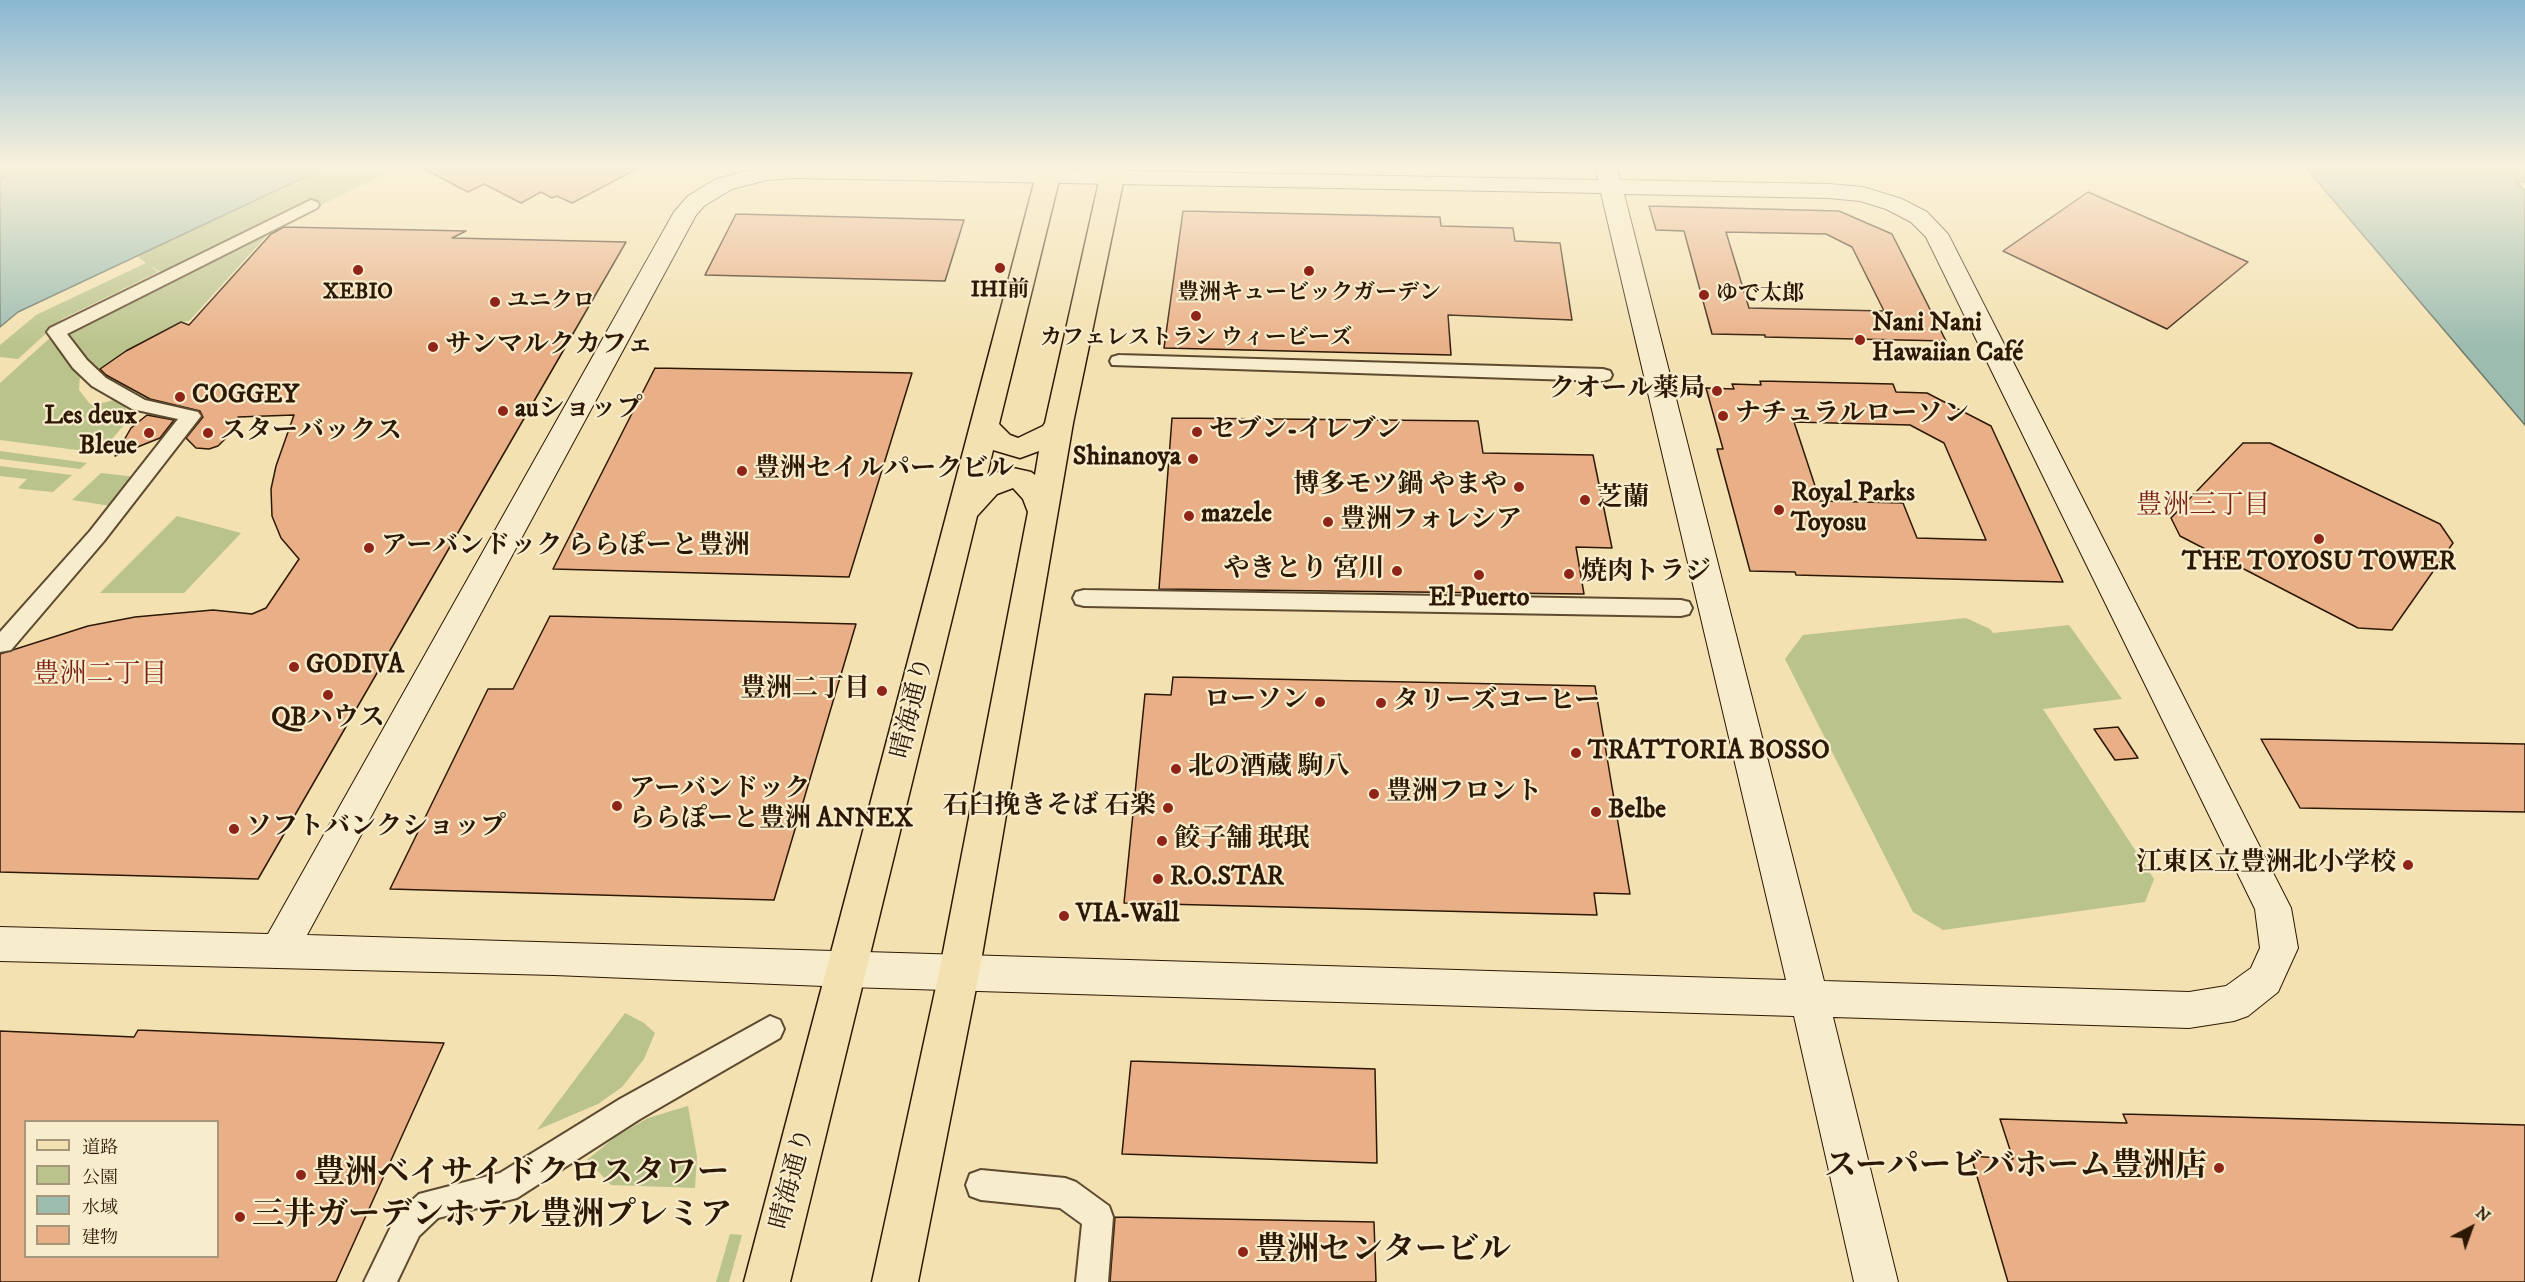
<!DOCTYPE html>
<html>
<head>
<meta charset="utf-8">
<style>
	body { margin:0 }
	#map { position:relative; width:2525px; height:1282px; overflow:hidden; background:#f3e1b1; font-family:"IM FELL DW Pica","Noto Serif JP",serif }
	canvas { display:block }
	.legend { position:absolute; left:24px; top:1120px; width:195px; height:138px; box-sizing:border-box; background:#f7eccc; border:2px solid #a6977c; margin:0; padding:8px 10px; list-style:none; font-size:18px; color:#2d1805 }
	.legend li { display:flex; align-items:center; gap:12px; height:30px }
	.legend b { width:30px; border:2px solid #a6977c }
	.north { position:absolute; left:2441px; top:1198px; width:60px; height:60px; -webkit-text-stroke:4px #f7eccc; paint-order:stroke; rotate:41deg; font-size:16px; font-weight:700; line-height:24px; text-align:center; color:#2d1805 }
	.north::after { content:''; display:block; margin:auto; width:21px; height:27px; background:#2d1805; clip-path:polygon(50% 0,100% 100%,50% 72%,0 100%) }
</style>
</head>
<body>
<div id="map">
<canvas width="2525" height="1282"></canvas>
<ul class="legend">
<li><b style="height:8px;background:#f3e1b1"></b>道路</li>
<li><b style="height:16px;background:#bac38c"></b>公園</li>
<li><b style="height:16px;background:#9cbcb0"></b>水域</li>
<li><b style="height:16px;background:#e9b088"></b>建物</li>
</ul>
<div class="north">N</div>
</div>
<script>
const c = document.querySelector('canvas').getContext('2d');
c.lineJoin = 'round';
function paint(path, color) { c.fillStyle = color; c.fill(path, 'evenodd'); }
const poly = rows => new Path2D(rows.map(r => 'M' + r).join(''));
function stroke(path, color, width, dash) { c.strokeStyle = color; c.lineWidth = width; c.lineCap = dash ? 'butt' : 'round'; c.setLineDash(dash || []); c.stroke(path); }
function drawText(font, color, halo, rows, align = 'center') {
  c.font = font + ' "IM FELL DW Pica","Noto Serif JP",serif'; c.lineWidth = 4.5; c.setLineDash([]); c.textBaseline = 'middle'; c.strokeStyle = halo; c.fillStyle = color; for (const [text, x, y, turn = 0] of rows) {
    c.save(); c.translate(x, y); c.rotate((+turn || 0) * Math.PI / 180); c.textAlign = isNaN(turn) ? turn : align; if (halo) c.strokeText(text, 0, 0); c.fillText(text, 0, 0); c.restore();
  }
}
const green = poly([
	[325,168,397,168,171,278,149,265,158,272,62,319,18,359,0,357,0,345,36,315,146,263,137,256],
	[270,232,189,321,181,322,154,336,96,371,60,332],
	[52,336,80,374,79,390,90,404,94,405,114,400,123,404,126,409,124,425,100,453,0,440,0,383],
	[0,451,87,463,80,469,0,459],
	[0,466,72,475,53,492,23,489,18,488,27,479,0,476],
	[101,473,136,477,111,506,72,500],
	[177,516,241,533,184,593,100,593],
	[1966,618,1990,629,1993,633,2069,625,2122,699,2043,709,2154,879,2145,902,1943,930,1913,912,1785,659,1803,635],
	[625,1013,644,1023,655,1033,644,1059,622,1087,598,1104,537,1130],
	[688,1106,697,1157,695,1188,611,1185,587,1160,615,1137,648,1118],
	[730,1234,742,1235,729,1282,716,1282]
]);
const water = poly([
	[0,168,324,168,18,312,0,327,0,168],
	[2306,168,2525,168,2525,182,2516,182,2525,191,2525,425,2306,168]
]);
const ferry = poly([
	[0,179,17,168]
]);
const building = poly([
	[422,168,639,168,572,203,557,196,552,198,541,192,521,203,484,184,468,192,422,168],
	[2088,192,2248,262,2167,329,2003,251,2088,192],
	[1649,206,1839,211,1892,234,1946,341,1765,337,1765,335,1712,334,1684,231,1656,230,1649,206],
	[1726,232,1826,234,1852,247,1884,311,1749,308,1726,232],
	[1183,211,1440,217,1441,226,1513,228,1515,241,1560,243,1572,320,1448,315,1451,355,1164,348,1183,211],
	[736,214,964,220,945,281,705,275,736,214],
	[284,227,466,231,452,238,626,242,258,879,0,872,0,654,88,626,135,617,213,610,252,614,266,608,299,559,281,538,272,516,271,489,276,466,294,415,238,417,235,429,218,446,209,449,196,448,186,438,203,417,200,411,150,399,106,375,100,369,126,351,181,322,189,325,271,234,284,227],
	[655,368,912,373,849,577,553,569,655,368],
	[1760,381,1893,384,1896,392,1927,393,1991,426,2063,582,1796,575,1795,572,1750,571,1717,449,1723,449,1706,388,1734,389,1732,384,1761,385,1760,381],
	[1794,422,1910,425,1944,443,1986,540,1917,538,1903,503,1820,501,1794,422],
	[147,415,174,420,160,438,115,456,131,428,147,415],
	[1172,418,1478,421,1483,453,1593,455,1612,548,1576,547,1584,594,1159,589,1172,418],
	[2243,443,2270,443,2440,524,2453,543,2392,630,2358,628,2180,536,2171,518,2243,443],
	[550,616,856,624,774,900,390,889,488,689,513,689,550,616],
	[1173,677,1595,686,1630,894,1594,893,1597,915,1124,903,1145,694,1171,695,1173,677],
	[2118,727,2138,758,2115,760,2094,729,2118,727],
	[2261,739,2525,744,2525,812,2300,808,2261,739],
	[138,1030,444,1043,336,1282,0,1282,0,1031,134,1037,138,1030],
	[26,1122,218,1122,218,1257,26,1257,26,1122],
	[1131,1061,1375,1069,1377,1163,1122,1154,1131,1061],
	[2123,1114,2525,1125,2525,1282,2008,1282,1971,1156,2013,1159,2000,1119,2127,1123,2123,1114],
	[1115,1217,1374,1222,1376,1282,1110,1282,1115,1217]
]);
const street = poly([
	[311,200,317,202,319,205,317,208,67,334,87,360,106,378,145,400,198,412,201,416,104,541,11,650,0,652,0,632,90,531,178,419,132,409,92,386,73,368,50,336,47,332,50,328,311,200],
	[1119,355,1603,369,1610,371,1612,375,1610,379,1603,381,1112,365,1110,361,1112,357,1119,355],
	[1084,590,1681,600,1689,602,1692,608,1689,614,1681,616,1084,606,1076,604,1073,598,1076,592,1084,590],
	[770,1016,780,1020,784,1029,780,1038,640,1119,517,1198,438,1218,419,1236,397,1282,364,1282,397,1214,419,1194,500,1173,620,1099,770,1016],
	[981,1170,1065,1178,1076,1182,1109,1206,1113,1217,1108,1282,1076,1282,1082,1224,1060,1208,981,1200,970,1196,966,1185,970,1174,981,1170]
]);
const secondary = poly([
	[759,168,983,168,1598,180,1595,168,1617,168,1620,180,1829,184,1863,187,1902,199,1927,212,1948,234,2291,908,2298,948,2278,992,2248,1016,2234,1021,2189,1028,1833,1017,1898,1282,1854,1282,1794,1016,848,987,554,975,0,961,0,927,268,934,674,212,688,196,716,179,759,168],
	[794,178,1601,193,1786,980,307,935,696,215,704,206,732,189,767,180,794,178],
	[1624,194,1829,198,1860,201,1886,209,1911,222,1926,237,2255,909,2260,948,2251,968,2226,986,2189,992,1824,981,1624,194]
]);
const primary = poly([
	[1038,168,1062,168,999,424,1010,435,1018,438,1043,426,1045,423,1102,168,1126,168,1073,423,979,973,918,1282,872,1282,939,973,1028,512,1023,499,1013,488,997,494,977,516,790,1282,744,1282,1038,168],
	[993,450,1020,458,1039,451,1035,475,1031,472,1013,468,987,475,993,450]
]);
const markers = [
	[1000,268,6,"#8f2418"],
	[358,270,6,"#8f2418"],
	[1309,271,6,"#8f2418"],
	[1704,295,6,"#8f2418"],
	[495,302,6,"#8f2418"],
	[1196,316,6,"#8f2418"],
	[1860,340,6,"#8f2418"],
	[433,347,6,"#8f2418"],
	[1717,391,6,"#8f2418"],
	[180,397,6,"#8f2418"],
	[503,411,6,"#8f2418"],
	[1723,416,6,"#8f2418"],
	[1197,432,6,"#8f2418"],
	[149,433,6,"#8f2418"],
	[208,433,6,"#8f2418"],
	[1193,459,6,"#8f2418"],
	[742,471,6,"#8f2418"],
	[1519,487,6,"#8f2418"],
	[1585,500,6,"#8f2418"],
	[1779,510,6,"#8f2418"],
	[1189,516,6,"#8f2418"],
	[1328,522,6,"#8f2418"],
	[2319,539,6,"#8f2418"],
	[369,548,6,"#8f2418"],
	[1397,571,6,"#8f2418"],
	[1569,574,6,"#8f2418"],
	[1479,575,6,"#8f2418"],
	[294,667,6,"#8f2418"],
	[882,691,6,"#8f2418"],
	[328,695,6,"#8f2418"],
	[1320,702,6,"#8f2418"],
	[1381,703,6,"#8f2418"],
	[1576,753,6,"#8f2418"],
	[1176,769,6,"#8f2418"],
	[1374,794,6,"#8f2418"],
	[617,806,6,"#8f2418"],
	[1168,808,6,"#8f2418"],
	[1596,812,6,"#8f2418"],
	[234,829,6,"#8f2418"],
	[1162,841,6,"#8f2418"],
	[2408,865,6,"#8f2418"],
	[1158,879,6,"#8f2418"],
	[1064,916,6,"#8f2418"],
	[2219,1168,6,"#8f2418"],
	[301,1175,6,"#8f2418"],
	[240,1217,6,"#8f2418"],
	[1243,1252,6,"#8f2418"]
];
const farPoinames = [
	["IHI前",1000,291],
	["XEBIO",358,293],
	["豊洲キュービックガーデン",1309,294],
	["ゆで太郎",1716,295,"left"],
	["ユニクロ",507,302,"left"],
	["カフェレストラン ウィービーズ",1196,339]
];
const poiNames = [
	["Nani Nani",1872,325],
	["Hawaiian Café",1872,355],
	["サンマルクカフェ",445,347],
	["クオール薬局",1705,391,"right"],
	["COGGEY",192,397],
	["auショップ",515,411],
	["ナチュラルローソン",1735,416],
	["Les deux",137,418,"right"],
	["Bleue",137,448,"right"],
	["セブン-イレブン",1209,432],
	["スターバックス",220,433],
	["Shinanoya",1181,459,"right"],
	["豊洲セイルパークビル",754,471],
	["博多モツ鍋 やまや",1507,487,"right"],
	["Royal Parks",1791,495],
	["Toyosu",1791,525],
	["芝蘭",1597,500],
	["mazele",1201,516],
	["豊洲フォレシア",1340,522],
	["アーバンドック ららぽーと豊洲",381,548],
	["THE TOYOSU TOWER",2319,564,"center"],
	["やきとり 宮川",1385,571,"right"],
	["焼肉トラジ",1581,574],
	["El Puerto",1479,600,"center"],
	["GODIVA",306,667],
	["豊洲二丁目",870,691,"right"],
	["ローソン",1308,702,"right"],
	["タリーズコーヒー",1393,703],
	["QBハウス",328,720,"center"],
	["TRATTORIA BOSSO",1588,753],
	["北の酒蔵 駒八",1188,769],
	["アーバンドック",629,791],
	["ららぽーと豊洲 ANNEX",629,821],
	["豊洲フロント",1386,794],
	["石臼挽きそば 石楽",1156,808,"right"],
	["Belbe",1608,812],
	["ソフトバンクショップ",246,829],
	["餃子舗 珉珉",1174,841],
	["江東区立豊洲北小学校",2396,865,"right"],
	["R.O.STAR",1170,879],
	["VIA-Wall",1076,916]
];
const streetNames = [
	["晴海通り",914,708,-76],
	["晴海通り",794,1179,-75]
];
const neighbourhoodNames = [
	["豊洲三丁目",2203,507],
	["豊洲二丁目",100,676]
];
const nearPoinames = [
	["スーパービバホーム豊洲店",2207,1168,"right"],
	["豊洲ベイサイドクロスタワー",313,1175],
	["三井ガーデンホテル豊洲プレミア",252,1217],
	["豊洲センタービル",1255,1252]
];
paint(green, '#bac38c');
paint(water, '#9cbcb0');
stroke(water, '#707a6c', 1.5);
stroke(ferry, '#545141', 1.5, [6, 4.5]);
paint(building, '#e9b088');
stroke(building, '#2d1805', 1.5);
stroke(street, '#5e4a30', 4);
stroke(secondary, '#2d1805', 2);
stroke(primary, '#2d1805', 3);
paint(street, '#f7eccc');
paint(secondary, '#f7eccc');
paint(primary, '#f3e1b1');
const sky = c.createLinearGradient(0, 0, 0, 347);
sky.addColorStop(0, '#89b7d2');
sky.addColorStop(0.48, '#faf2dc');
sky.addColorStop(1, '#faf2dc00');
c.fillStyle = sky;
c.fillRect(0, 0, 2525, 347);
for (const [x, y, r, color] of markers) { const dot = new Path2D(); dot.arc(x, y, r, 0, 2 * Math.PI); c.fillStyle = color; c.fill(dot); stroke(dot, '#f7eccc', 2); }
drawText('bold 22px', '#2d1805', '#f7eccc', farPoinames);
drawText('bold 26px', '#2d1805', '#f7eccc', poiNames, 'left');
drawText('26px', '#2d1805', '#f7eccc', streetNames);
drawText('27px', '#7a1f14', '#f7eccc', neighbourhoodNames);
drawText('bold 32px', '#2d1805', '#f7eccc', nearPoinames, 'left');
</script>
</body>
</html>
